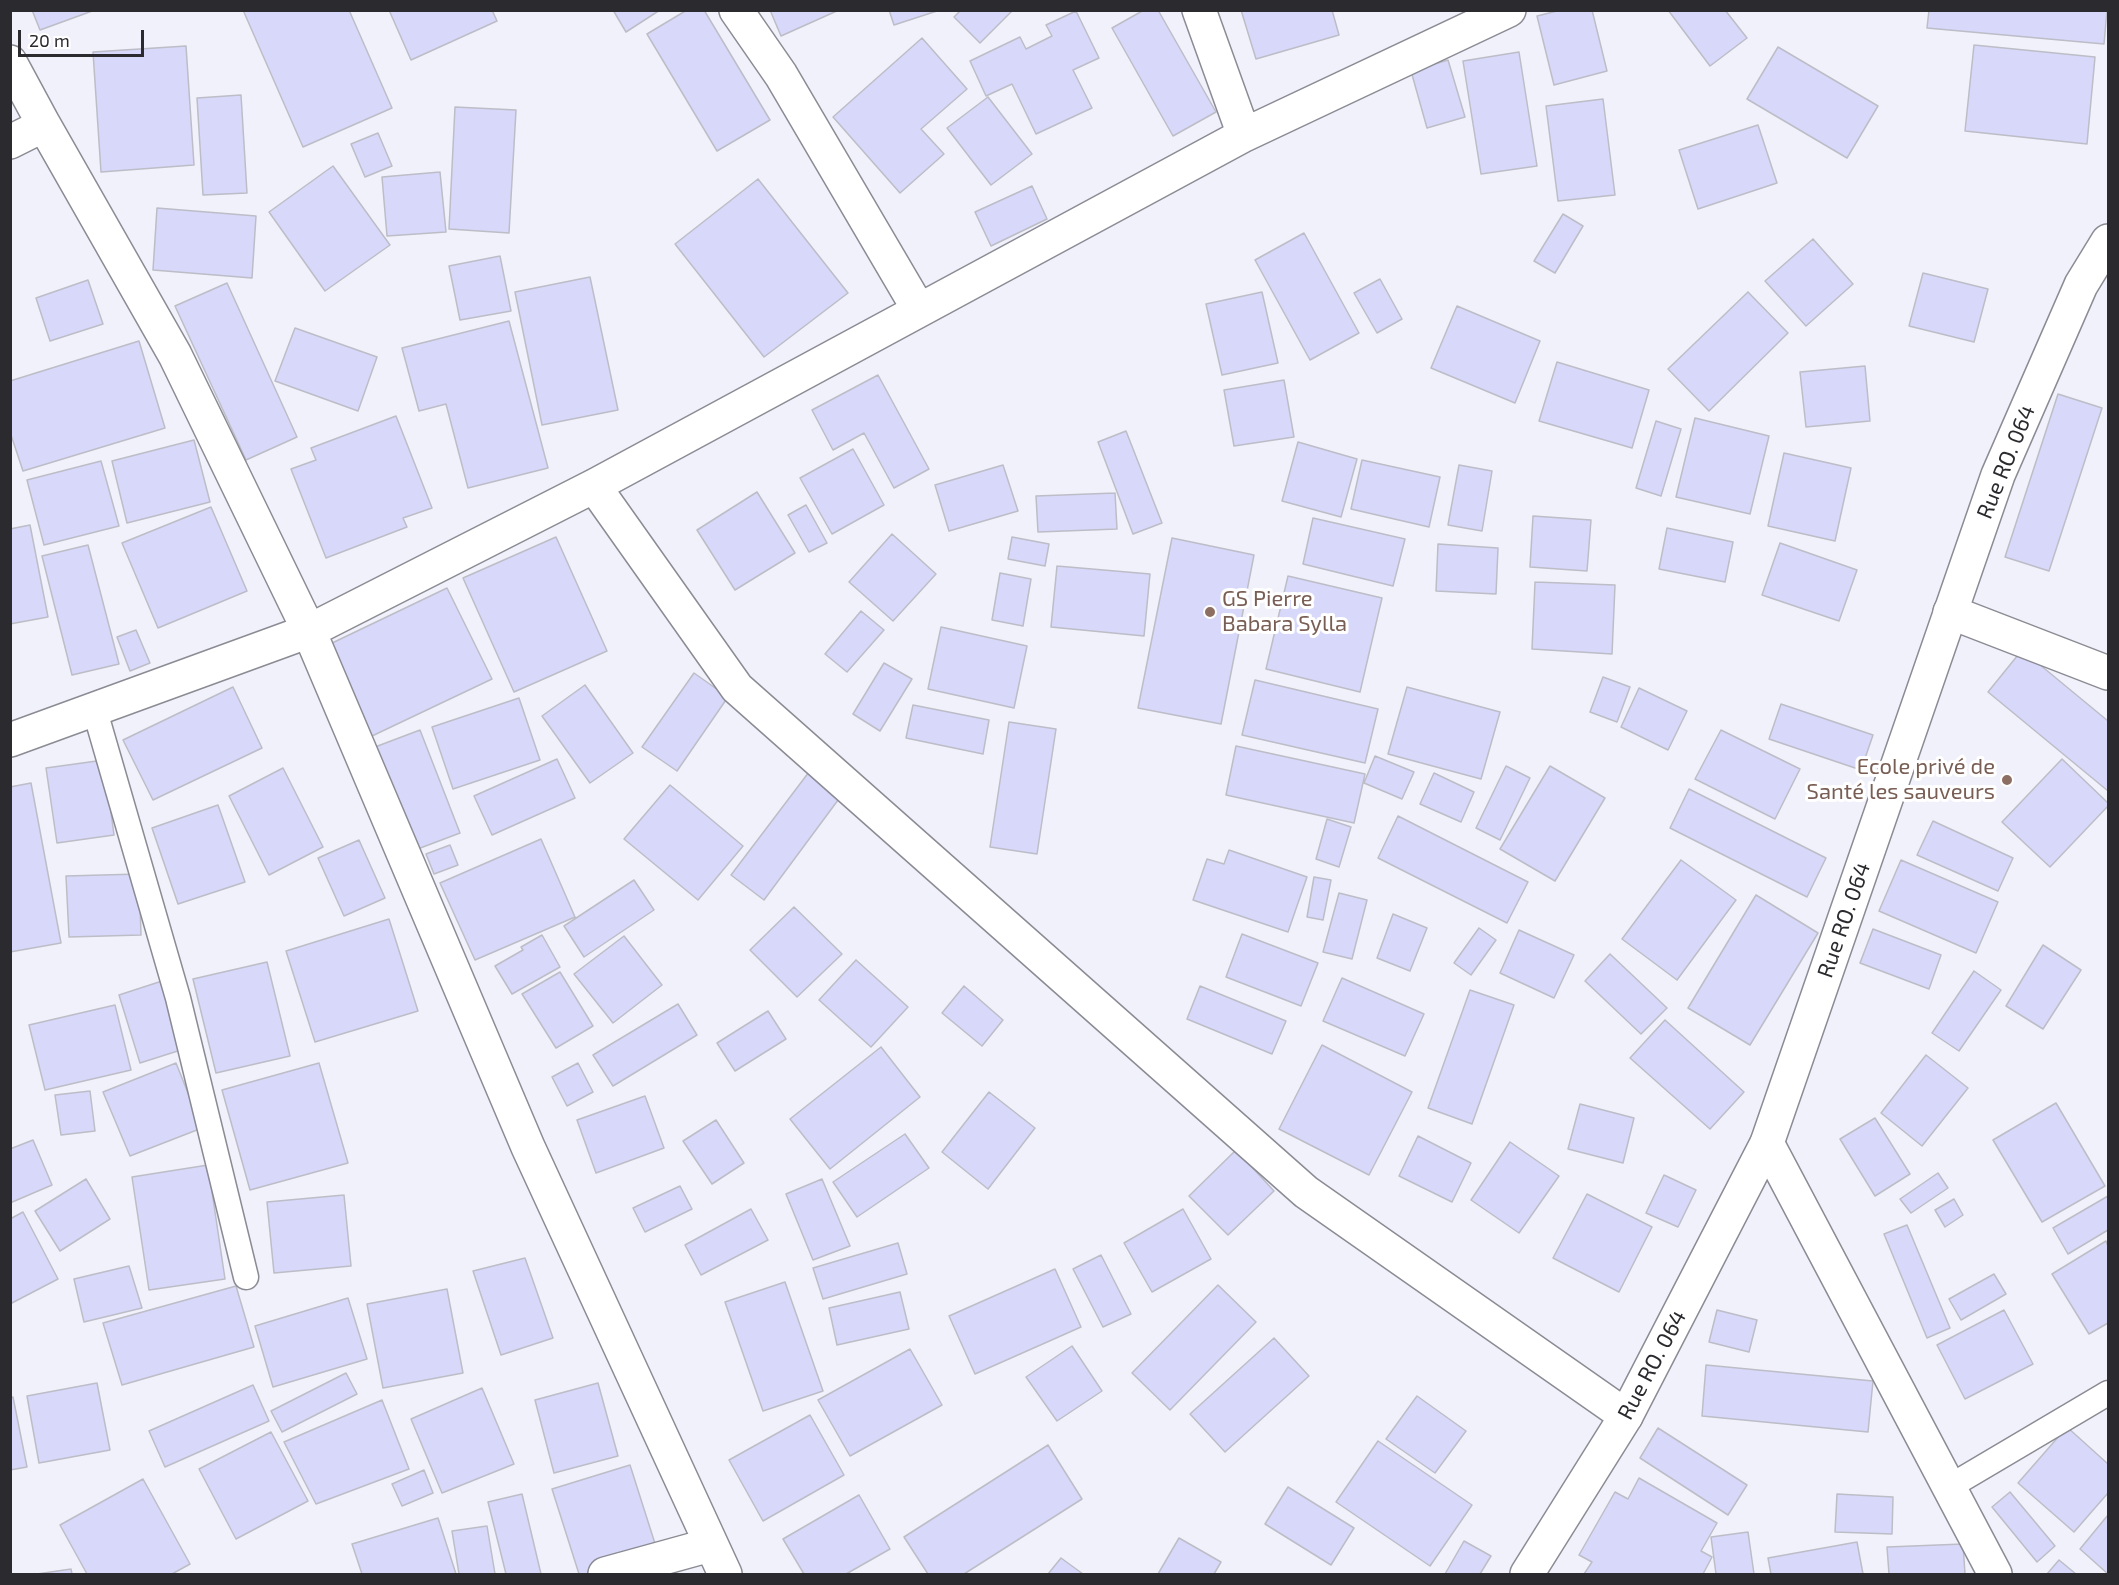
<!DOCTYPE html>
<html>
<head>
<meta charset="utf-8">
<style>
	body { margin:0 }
	#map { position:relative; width:2119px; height:1585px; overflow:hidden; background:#f1f1fb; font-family:"Exo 2",sans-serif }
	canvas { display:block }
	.frame { position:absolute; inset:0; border:12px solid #2b2b2f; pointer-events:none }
	.scale { position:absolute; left:18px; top:30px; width:126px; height:27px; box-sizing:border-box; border:3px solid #2b2b2f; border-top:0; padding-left:8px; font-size:18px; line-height:21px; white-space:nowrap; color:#2b2b2f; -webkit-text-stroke:4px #fff; paint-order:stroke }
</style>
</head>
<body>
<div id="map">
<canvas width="2119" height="1585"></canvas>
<div class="frame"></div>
<div class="scale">20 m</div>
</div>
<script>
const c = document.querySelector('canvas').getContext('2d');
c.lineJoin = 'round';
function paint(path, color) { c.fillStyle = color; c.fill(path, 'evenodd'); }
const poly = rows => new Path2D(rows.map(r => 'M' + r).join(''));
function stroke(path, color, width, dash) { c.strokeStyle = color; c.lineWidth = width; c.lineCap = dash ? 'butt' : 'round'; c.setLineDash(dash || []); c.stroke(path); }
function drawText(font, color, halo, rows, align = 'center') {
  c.font = font + ' "Exo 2",sans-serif'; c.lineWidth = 6; c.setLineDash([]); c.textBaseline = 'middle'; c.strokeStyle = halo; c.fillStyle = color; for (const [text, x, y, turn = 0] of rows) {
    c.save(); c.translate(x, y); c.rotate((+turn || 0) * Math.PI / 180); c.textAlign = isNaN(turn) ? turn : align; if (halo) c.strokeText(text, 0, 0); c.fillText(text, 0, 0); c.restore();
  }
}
const building = poly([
	[32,10,95,10,40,30,32,10],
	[243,10,349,10,392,108,303,147,243,10],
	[389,10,492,10,497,21,411,60,389,10],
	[613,10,660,10,626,32,613,10],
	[687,10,704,10,770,120,717,151,647,34,687,10],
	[770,10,839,10,781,36,770,10],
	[889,10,940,10,894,25,889,10],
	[961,10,1013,10,980,43,954,17,961,10],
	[1144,10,1158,10,1216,112,1173,136,1112,28,1144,10],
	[1241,10,1332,10,1339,35,1256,59,1241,10],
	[1561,10,1592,10,1607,71,1554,85,1537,16,1561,10],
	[1668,10,1725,10,1747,38,1710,66,1668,10],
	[1929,10,2107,10,2104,44,1927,28,1929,10],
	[1076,11,1099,58,1073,70,1092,108,1036,134,1012,84,986,96,970,61,1020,37,1026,49,1052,36,1046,25,1076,11],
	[922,38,967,89,921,129,944,154,900,193,833,117,922,38],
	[1974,45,2095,57,2087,144,1965,131,1974,45],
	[186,46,194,165,101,172,93,52,186,46],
	[1778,47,1878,106,1847,158,1747,99,1778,47],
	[1519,52,1537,166,1481,174,1463,61,1519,52],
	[1448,60,1465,117,1427,128,1411,71,1448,60],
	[241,95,247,193,203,195,197,98,241,95],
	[988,97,1032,154,991,185,947,128,988,97],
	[1603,99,1615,195,1558,201,1546,106,1603,99],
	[455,107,516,110,509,233,449,229,455,107],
	[1758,125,1777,183,1698,209,1679,150,1758,125],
	[378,133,392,166,365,177,351,144,378,133],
	[333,166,390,245,325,291,269,212,333,166],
	[440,172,446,232,387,236,382,177,440,172],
	[758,179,848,293,764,357,675,244,758,179],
	[1032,186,1047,219,991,246,975,212,1032,186],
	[157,208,256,216,252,278,153,270,157,208],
	[1563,214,1583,226,1555,273,1534,261,1563,214],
	[1304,233,1359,333,1310,360,1255,260,1304,233],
	[1813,239,1853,284,1806,326,1765,281,1813,239],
	[500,256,511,311,460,320,449,266,500,256],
	[1923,273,1988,289,1974,342,1909,326,1923,273],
	[590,277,618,410,542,425,515,292,590,277],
	[1380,279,1402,319,1377,333,1354,293,1380,279],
	[88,280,103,324,50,341,36,298,88,280],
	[227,283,297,437,246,460,175,306,227,283],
	[1262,292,1278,363,1222,375,1206,304,1262,292],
	[1748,292,1788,333,1709,411,1668,369,1748,292],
	[1457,306,1540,341,1515,403,1431,368,1457,306],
	[509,321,548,468,468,488,446,404,419,411,402,348,509,321],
	[295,328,377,357,358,411,275,381,295,328],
	[139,341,165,428,23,471,10,432,10,381,139,341],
	[1557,362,1649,390,1632,448,1539,421,1557,362],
	[1865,366,1870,421,1806,427,1800,372,1865,366],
	[878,375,929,469,894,488,864,433,833,450,812,410,878,375],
	[1284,380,1294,437,1234,446,1224,390,1284,380],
	[2058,394,2102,408,2049,571,2005,557,2058,394],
	[396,416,432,508,403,518,407,527,326,558,291,469,316,460,311,448,396,416],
	[1695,418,1769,436,1750,514,1676,497,1695,418],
	[1656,421,1681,429,1661,496,1636,488,1656,421],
	[1126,431,1162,523,1133,534,1098,442,1126,431],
	[194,440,210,502,127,523,112,461,194,440],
	[1298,442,1357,459,1341,517,1282,501,1298,442],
	[853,449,884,505,832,534,800,478,853,449],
	[1784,453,1851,468,1835,541,1768,526,1784,453],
	[1362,460,1440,477,1429,527,1351,509,1362,460],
	[101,461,119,526,44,545,27,480,101,461],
	[1003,465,1018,511,949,531,935,485,1003,465],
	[1459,465,1492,471,1482,531,1448,525,1459,465],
	[757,492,795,553,735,590,697,530,757,492],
	[1115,493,1117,529,1038,532,1036,496,1115,493],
	[806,505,827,543,809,552,788,515,806,505],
	[211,507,247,591,158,628,122,543,211,507],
	[1533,516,1591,520,1587,571,1530,567,1533,516],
	[1313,518,1405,539,1393,586,1303,564,1313,518],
	[30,525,48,617,10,624,10,529,30,525],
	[1667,528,1733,542,1725,582,1659,569,1667,528],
	[892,534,936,574,893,621,849,582,892,534],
	[556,537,607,651,514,692,463,578,556,537],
	[1012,537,1049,544,1045,566,1008,559,1012,537],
	[1172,538,1254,555,1221,724,1138,708,1172,538],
	[1780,543,1857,570,1839,621,1762,595,1780,543],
	[1438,544,1498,548,1496,594,1436,591,1438,544],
	[88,545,119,664,72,675,42,556,88,545],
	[1057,566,1150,574,1144,636,1051,627,1057,566],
	[1000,573,1031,579,1023,626,992,620,1000,573],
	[1288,576,1382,598,1360,692,1266,669,1288,576],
	[1535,582,1615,585,1612,654,1532,649,1535,582],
	[447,588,492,679,372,736,328,645,447,588],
	[861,611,884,630,847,672,825,654,861,611],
	[941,627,1027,646,1014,708,928,689,941,627],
	[136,630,150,663,130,671,117,637,136,630],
	[2022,650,2108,721,2108,791,1988,692,2022,650],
	[884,663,912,679,880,731,853,714,884,663],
	[694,673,728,697,677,771,642,747,694,673],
	[1603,677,1630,687,1617,722,1590,712,1603,677],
	[1255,680,1378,709,1365,763,1242,735,1255,680],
	[585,685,633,753,590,783,542,716,585,685],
	[233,687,262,748,153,800,123,740,233,687],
	[1407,687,1500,712,1481,779,1388,754,1407,687],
	[1639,688,1687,711,1668,750,1621,727,1639,688],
	[519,698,540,760,453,789,432,727,519,698],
	[1781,704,1873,735,1861,770,1769,739,1781,704],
	[913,705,989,720,983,754,906,738,913,705],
	[1009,722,1056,729,1037,854,990,847,1009,722],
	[420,730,460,833,415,850,375,747,420,730],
	[1721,730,1800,769,1775,819,1695,779,1721,730],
	[1236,746,1365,774,1354,823,1226,795,1236,746],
	[1375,756,1414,772,1402,799,1364,783,1375,756],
	[557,759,575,798,492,835,474,796,557,759],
	[2062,759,2108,803,2108,806,2050,867,2002,822,2062,759],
	[104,760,114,835,57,843,46,768,104,760],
	[1506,766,1530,778,1500,840,1476,828,1506,766],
	[1550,766,1605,798,1555,881,1500,849,1550,766],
	[283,768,323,847,269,875,229,796,283,768],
	[812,768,844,792,764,900,731,875,812,768],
	[1434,773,1474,792,1461,822,1420,804,1434,773],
	[31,783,61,943,10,952,10,787,31,783],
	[670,785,743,846,698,900,624,839,670,785],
	[1689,789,1826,858,1807,897,1670,828,1689,789],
	[218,805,245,882,178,904,152,828,218,805],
	[1398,816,1528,882,1507,923,1378,858,1398,816],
	[1327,819,1351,827,1339,867,1316,859,1327,819],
	[1933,821,2013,858,1998,891,1917,855,1933,821],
	[541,839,575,917,475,960,440,883,541,839],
	[359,840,385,898,344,916,318,858,359,840],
	[450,845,458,865,434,874,426,854,450,845],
	[1229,850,1307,877,1288,932,1193,900,1207,859,1224,864,1229,850],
	[1681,860,1736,900,1677,980,1622,939,1681,860],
	[1901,860,1998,902,1976,953,1879,911,1901,860],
	[139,874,141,935,69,937,66,876,139,874],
	[1314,877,1331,880,1323,920,1307,917,1314,877],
	[634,880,654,910,584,957,564,926,634,880],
	[1339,893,1367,900,1352,959,1323,952,1339,893],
	[1756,895,1818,933,1750,1045,1688,1008,1756,895],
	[794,907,842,954,797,997,750,950,794,907],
	[1393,914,1427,928,1410,971,1377,958,1393,914],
	[389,919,418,1011,315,1042,286,951,389,919],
	[1479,928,1496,940,1471,975,1454,963,1479,928],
	[1873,929,1941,955,1929,989,1860,963,1873,929],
	[1519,930,1574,955,1554,998,1500,973,1519,930],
	[1242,934,1318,963,1301,1006,1226,977,1242,934],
	[542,935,560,967,512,994,495,966,523,950,521,947,542,935],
	[624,936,662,985,613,1023,574,974,624,936],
	[2043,945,2081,970,2043,1029,2006,1006,2043,945],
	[1610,954,1667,1008,1641,1034,1585,981,1610,954],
	[856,960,908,1007,871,1047,819,1000,856,960],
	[267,962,290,1056,216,1073,193,979,267,962],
	[1974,971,2001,990,1959,1051,1932,1033,1974,971],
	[560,972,593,1026,556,1048,522,994,560,972],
	[1342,978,1424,1014,1405,1056,1323,1021,1342,978],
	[162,981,184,1049,140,1063,119,995,162,981],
	[964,986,1003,1020,982,1046,942,1013,964,986],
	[1200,986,1286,1021,1272,1054,1187,1019,1200,986],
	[1470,990,1514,1005,1472,1124,1428,1108,1470,990],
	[678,1004,697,1035,613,1086,593,1055,678,1004],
	[115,1005,131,1070,45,1090,29,1025,115,1005],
	[768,1011,786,1039,735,1071,717,1043,768,1011],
	[1665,1020,1744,1092,1710,1129,1630,1058,1665,1020],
	[1322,1045,1412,1092,1369,1175,1279,1129,1322,1045],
	[881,1047,920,1097,830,1169,790,1119,881,1047],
	[1926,1055,1968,1088,1922,1146,1881,1113,1926,1055],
	[176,1063,202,1128,130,1156,103,1092,176,1063],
	[319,1063,348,1163,250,1190,222,1090,319,1063],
	[578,1063,593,1092,567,1106,552,1077,578,1063],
	[90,1091,95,1131,61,1135,55,1095,90,1091],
	[989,1092,1035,1128,988,1189,942,1152,989,1092],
	[645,1096,664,1148,596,1173,577,1120,645,1096],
	[2056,1103,2105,1186,2042,1222,1993,1140,2056,1103],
	[1580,1104,1634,1118,1623,1163,1568,1149,1580,1104],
	[1875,1118,1910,1174,1875,1196,1840,1139,1875,1118],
	[716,1120,744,1163,712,1184,683,1141,716,1120],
	[905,1134,929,1168,857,1217,833,1182,905,1134],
	[1418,1136,1471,1163,1452,1202,1399,1176,1418,1136],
	[33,1140,52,1185,10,1203,10,1149,33,1140],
	[1510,1142,1559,1176,1519,1233,1471,1200,1510,1142],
	[1236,1150,1274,1191,1228,1235,1189,1196,1236,1150],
	[208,1165,225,1279,149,1290,132,1177,208,1165],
	[1938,1173,1948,1188,1911,1213,1900,1199,1938,1173],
	[1664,1175,1696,1190,1678,1227,1646,1213,1664,1175],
	[86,1179,110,1219,60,1251,35,1211,86,1179],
	[822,1179,850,1246,813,1260,786,1194,822,1179],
	[680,1186,692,1209,645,1232,633,1208,680,1186],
	[1587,1194,1652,1227,1619,1292,1553,1258,1587,1194],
	[344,1195,351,1266,274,1273,267,1202,344,1195],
	[2108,1196,2108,1230,2068,1254,2053,1228,2108,1196],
	[1954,1199,1963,1215,1945,1227,1935,1210,1954,1199],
	[751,1209,768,1240,701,1275,685,1245,751,1209],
	[1183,1209,1211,1259,1152,1292,1124,1243,1183,1209],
	[23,1212,58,1279,10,1304,10,1219,23,1212],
	[1907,1225,1950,1328,1927,1338,1884,1234,1907,1225],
	[2106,1241,2108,1246,2108,1323,2089,1334,2052,1274,2106,1241],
	[898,1243,907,1274,823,1299,813,1268,898,1243],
	[1101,1255,1131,1314,1103,1327,1073,1269,1101,1255],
	[525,1258,553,1338,501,1355,473,1271,525,1258],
	[129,1266,142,1308,84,1322,74,1279,129,1266],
	[1055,1269,1081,1327,975,1374,949,1316,1055,1269],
	[1994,1274,2006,1294,1961,1320,1949,1299,1994,1274],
	[785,1282,823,1391,763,1411,725,1302,785,1282],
	[1218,1285,1256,1322,1170,1410,1132,1373,1218,1285],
	[236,1286,254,1347,122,1385,103,1323,236,1286],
	[447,1289,463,1373,383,1388,367,1304,447,1289],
	[900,1292,909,1329,837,1345,829,1308,900,1292],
	[348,1298,367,1359,273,1387,255,1326,348,1298],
	[1717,1310,1757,1320,1749,1352,1709,1342,1717,1310],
	[2004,1310,2033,1364,1965,1399,1937,1345,2004,1310],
	[1274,1338,1309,1376,1225,1452,1190,1414,1274,1338],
	[1072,1346,1102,1391,1057,1421,1026,1377,1072,1346],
	[910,1349,942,1405,850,1456,818,1400,910,1349],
	[1706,1365,1873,1381,1868,1432,1702,1416,1706,1365],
	[346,1373,357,1394,282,1432,271,1411,346,1373],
	[97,1383,110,1450,39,1463,27,1396,97,1383],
	[598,1383,618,1456,554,1473,535,1400,598,1383],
	[253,1385,269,1421,165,1467,149,1431,253,1385],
	[482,1388,514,1464,442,1493,411,1419,482,1388],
	[1417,1396,1466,1431,1435,1473,1386,1439,1417,1396],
	[13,1397,27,1467,10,1470,10,1398,13,1397],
	[382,1400,409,1469,316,1504,284,1442,382,1400],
	[810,1415,844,1475,763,1521,729,1460,810,1415],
	[2067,1427,2108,1464,2108,1493,2074,1532,2018,1483,2067,1427],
	[1658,1428,1747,1485,1728,1515,1640,1458,1658,1428],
	[271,1432,308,1501,236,1539,199,1469,271,1432],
	[1378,1441,1472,1505,1430,1566,1336,1502,1378,1441],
	[1048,1445,1082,1499,964,1574,928,1574,904,1537,1048,1445],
	[630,1465,658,1553,587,1574,579,1574,552,1489,630,1465],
	[424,1470,433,1493,402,1506,392,1484,424,1470],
	[1639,1478,1717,1523,1701,1551,1712,1557,1703,1574,1584,1574,1592,1562,1579,1555,1615,1492,1628,1499,1639,1478],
	[143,1479,190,1564,172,1574,87,1574,60,1525,143,1479],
	[1288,1487,1354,1528,1331,1565,1265,1524,1288,1487],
	[2010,1492,2055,1546,2037,1562,1992,1507,2010,1492],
	[522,1494,541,1574,506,1574,488,1502,522,1494],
	[1837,1494,1893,1497,1892,1534,1835,1532,1837,1494],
	[859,1495,890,1549,846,1574,804,1574,783,1539,859,1495],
	[2108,1515,2108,1574,2080,1549,2108,1515],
	[438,1518,456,1574,362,1574,352,1544,438,1518],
	[487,1526,495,1574,459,1574,452,1531,487,1526],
	[1748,1532,1754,1574,1716,1574,1711,1537,1748,1532],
	[1179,1538,1221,1562,1214,1574,1158,1574,1179,1538],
	[1464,1541,1491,1556,1480,1574,1445,1574,1464,1541],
	[1857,1542,1863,1574,1771,1574,1768,1558,1857,1542],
	[1963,1544,1965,1574,1889,1574,1887,1547,1963,1544],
	[1061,1558,1083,1574,1048,1574,1061,1558],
	[2059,1560,2076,1574,2047,1574,2059,1560],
	[71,1569,72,1574,37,1574,71,1569]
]);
const service = poly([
	[95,711,178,998,246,1277],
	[1949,1487,2108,1393]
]);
const minor = poly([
	[736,10,781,75,919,310],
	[1199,10,1244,135],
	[10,62,44,125,175,355,309,631,528,1147,725,1574],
	[10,142,44,125],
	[594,486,737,688,1306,1192,1626,1416],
	[1950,612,2108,673],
	[10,740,309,631,594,486,1244,135,1509,10],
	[1767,1143,1995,1574],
	[605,1574,710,1545]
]);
const tertiary = poly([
	[1527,1574,1626,1416,1767,1143,1998,475,2081,285,2108,241]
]);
const markers = [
	[1210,612,6,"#8d6e63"],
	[2007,780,6,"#8d6e63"]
];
const streetNames = [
	["Rue RO. 064",2006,462,-68],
	["Rue RO. 064",1844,920,-71],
	["Rue RO. 064",1652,1365,-62]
];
const educationNames = [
	["GS Pierre",1222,599],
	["Babara Sylla",1222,624],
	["Ecole privé de",1995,767,"right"],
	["Santé les sauveurs",1995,792,"right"]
];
paint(building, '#d8d8fb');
stroke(building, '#bdbdc7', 1.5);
stroke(service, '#8b8b94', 27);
stroke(minor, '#8b8b94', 36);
stroke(tertiary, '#8b8b94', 36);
stroke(service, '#fff', 24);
stroke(minor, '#fff', 33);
stroke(tertiary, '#fff', 33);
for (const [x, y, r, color] of markers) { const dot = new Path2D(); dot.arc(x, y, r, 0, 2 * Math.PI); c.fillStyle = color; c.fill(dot); stroke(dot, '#fff', 2); }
drawText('22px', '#2b2b2f', '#fff', streetNames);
drawText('22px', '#785e54', '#fff', educationNames, 'left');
</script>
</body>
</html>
